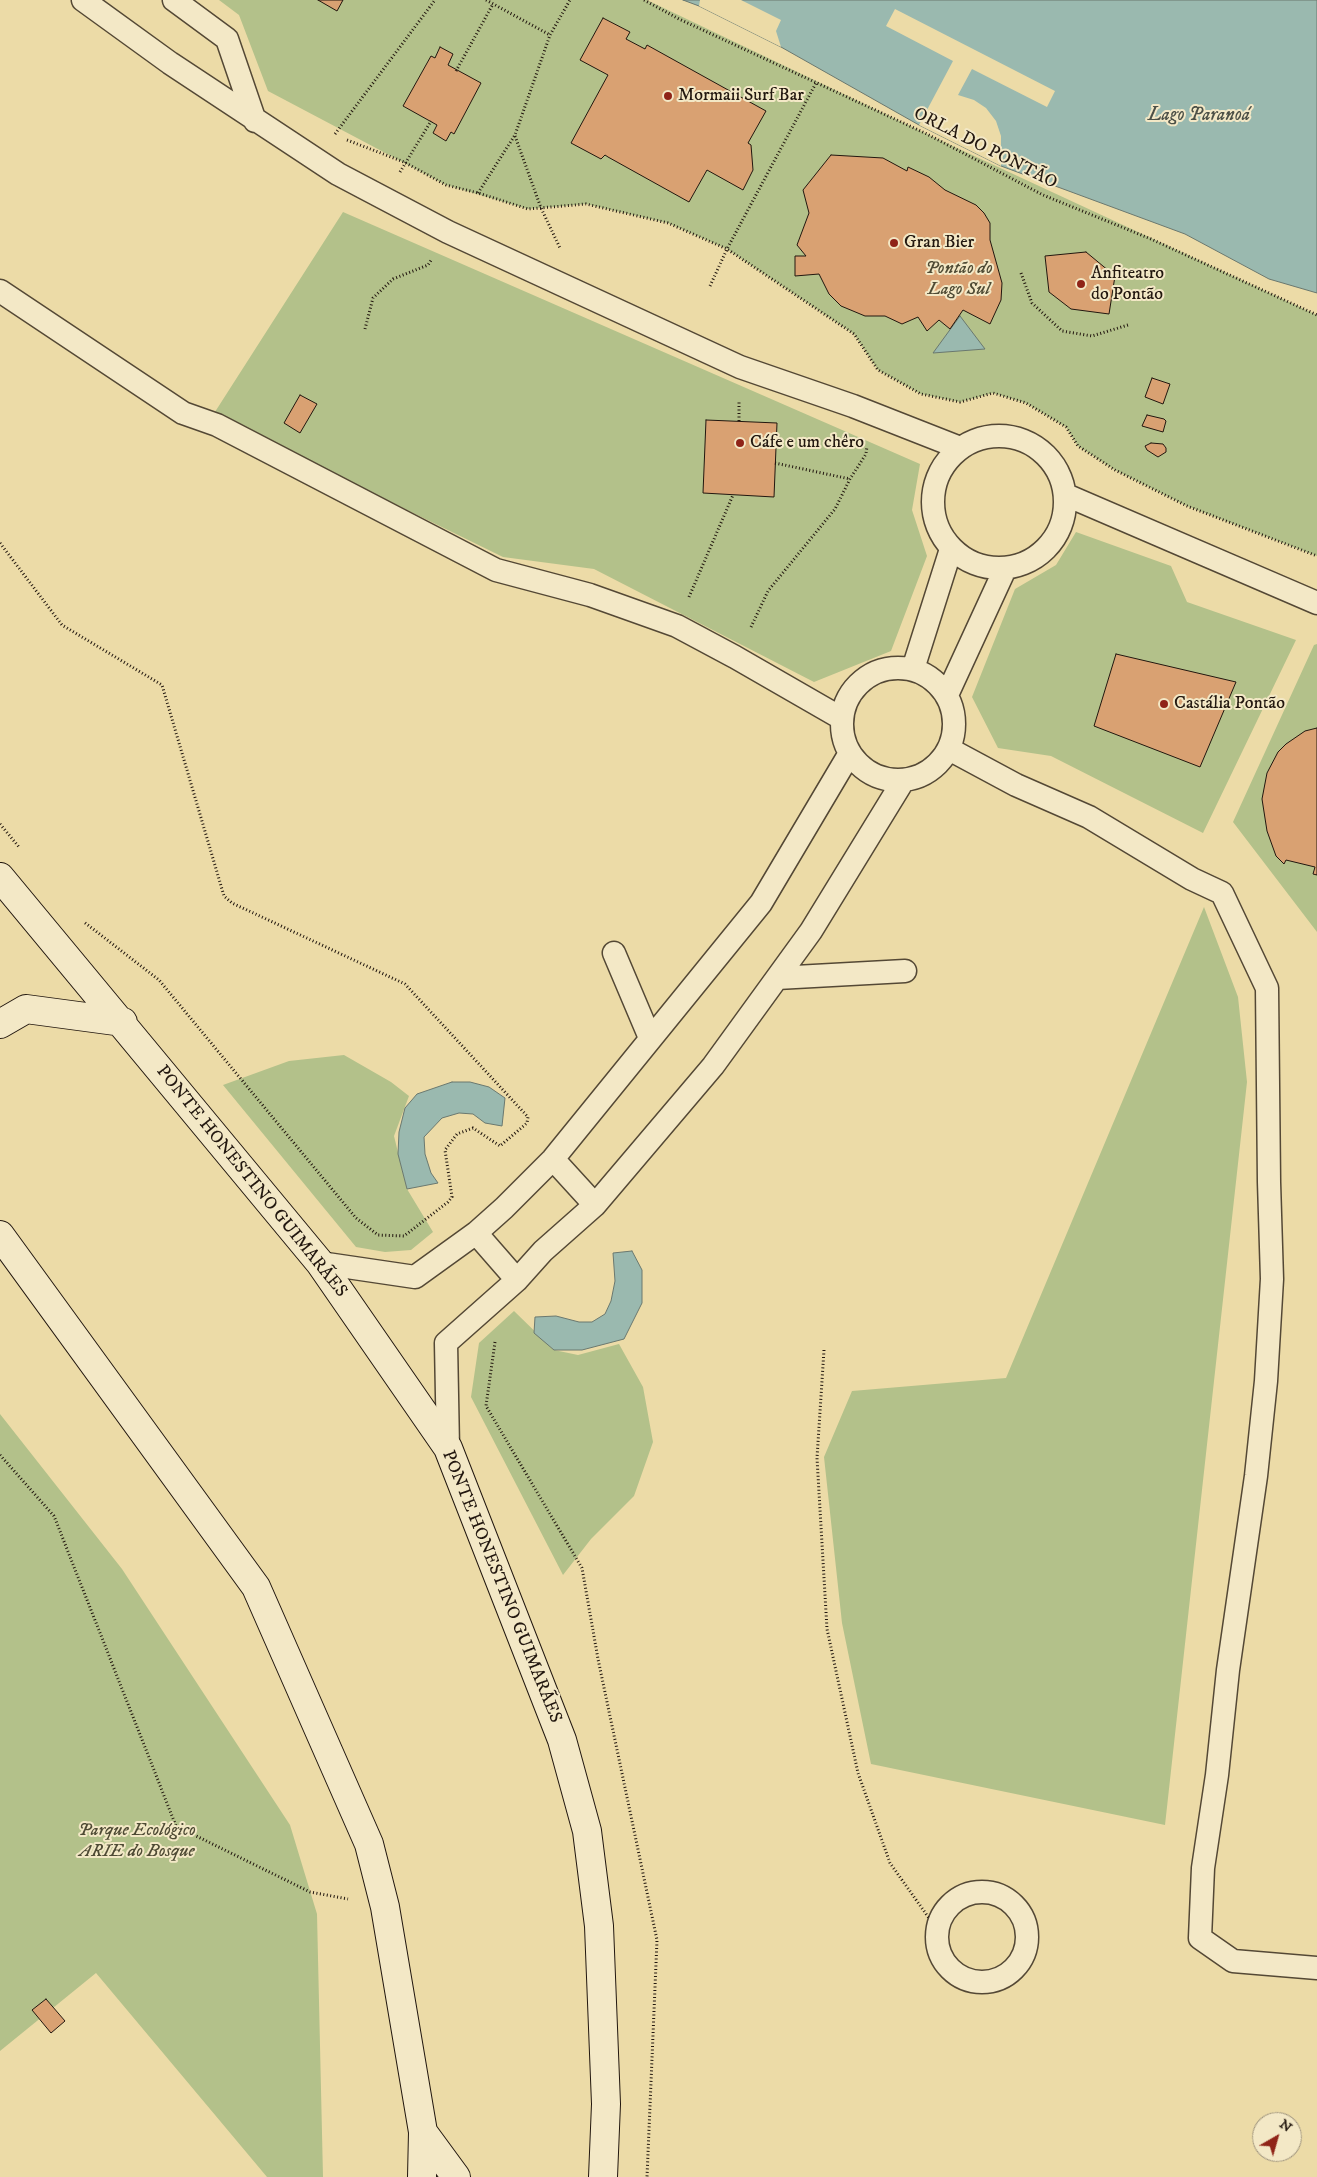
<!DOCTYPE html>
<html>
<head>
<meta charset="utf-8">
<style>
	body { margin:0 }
	#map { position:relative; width:1317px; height:2177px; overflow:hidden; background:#ecdba7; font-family:"IM FELL DW Pica",serif }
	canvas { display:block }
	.north { position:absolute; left:1252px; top:2112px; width:50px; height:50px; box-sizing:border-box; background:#f3e8c6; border:1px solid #9f947d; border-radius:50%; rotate:38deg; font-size:14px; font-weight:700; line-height:20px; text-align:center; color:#22170f }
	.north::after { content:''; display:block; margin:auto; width:18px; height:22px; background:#8f2418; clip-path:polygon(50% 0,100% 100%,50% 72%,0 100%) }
</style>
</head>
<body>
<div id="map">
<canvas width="1317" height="2177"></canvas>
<div class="north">N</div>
</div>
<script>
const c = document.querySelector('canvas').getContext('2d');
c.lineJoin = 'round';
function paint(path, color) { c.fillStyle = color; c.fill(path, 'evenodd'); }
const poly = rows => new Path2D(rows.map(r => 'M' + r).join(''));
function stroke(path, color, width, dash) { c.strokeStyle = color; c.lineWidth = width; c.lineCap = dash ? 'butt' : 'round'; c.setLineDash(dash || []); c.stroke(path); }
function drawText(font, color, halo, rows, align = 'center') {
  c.font = font + ' "IM FELL DW Pica",serif'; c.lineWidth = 4; c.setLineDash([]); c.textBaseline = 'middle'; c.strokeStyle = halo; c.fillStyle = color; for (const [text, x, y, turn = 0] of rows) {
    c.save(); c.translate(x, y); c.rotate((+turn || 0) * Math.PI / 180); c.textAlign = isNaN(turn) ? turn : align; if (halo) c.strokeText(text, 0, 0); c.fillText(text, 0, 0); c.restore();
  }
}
const green = poly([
	[219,0,647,0,927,134,1317,315,1317,556,1187,506,1115,470,1078,446,1066,427,1026,403,993,393,960,402,921,394,878,370,854,334,727,249,668,223,586,204,528,209,446,185,268,91,239,15],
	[343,212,920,464,912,510,927,556,891,651,814,682,594,569,503,557,213,415],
	[1076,532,1171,566,1187,602,1296,640,1203,833,1051,756,998,748,972,697,1015,589,1056,565],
	[1317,644,1317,932,1233,822,1314,645],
	[1204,907,1238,997,1247,1082,1165,1825,871,1764,842,1623,824,1457,852,1391,1006,1378],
	[344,1055,391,1082,409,1096,394,1136,407,1189,433,1232,411,1250,385,1252,356,1247,223,1085,289,1061],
	[514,1311,554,1350,578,1355,619,1344,643,1387,653,1442,634,1496,591,1539,563,1575,471,1397,479,1343],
	[0,1414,122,1569,290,1825,317,1914,323,2177,267,2177,96,1973,0,2051]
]);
const water = poly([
	[683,0,1317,0,1317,293,1269,279,1185,234,1001,166,919,125,781,47,699,6,683,0],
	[960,316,985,349,933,353,960,316],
	[452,1082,470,1082,489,1087,505,1098,502,1126,485,1123,473,1114,459,1113,442,1118,424,1137,425,1154,431,1173,438,1183,407,1189,398,1154,399,1132,405,1108,417,1094,452,1082],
	[632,1251,642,1270,642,1303,624,1339,582,1350,554,1350,534,1333,535,1317,556,1316,579,1322,592,1322,605,1314,611,1301,615,1281,613,1253,632,1251]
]);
const pier = poly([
	[700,0,741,0,781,20,776,31,781,47,699,6],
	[895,9,1055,91,1047,107,972,69,958,95,974,100,986,108,996,121,1001,136,1001,166,919,125,953,61,886,26]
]);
const building = poly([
	[318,0,343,0,337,11,318,0],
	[603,18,630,32,626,39,645,49,647,45,766,111,748,143,751,145,753,170,743,190,707,170,689,202,608,157,605,155,601,159,571,143,608,75,580,60,603,18],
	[440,47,453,54,448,65,481,83,454,134,451,132,446,141,433,133,437,125,403,106,431,56,435,58,440,47],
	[831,155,883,158,907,171,908,167,929,177,945,190,976,205,984,213,990,223,990,240,1002,283,1001,300,990,324,963,310,950,329,939,320,927,331,918,317,902,324,885,316,865,316,841,306,829,294,819,274,795,276,795,256,806,256,797,245,809,213,803,190,831,155],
	[1086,252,1115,276,1109,314,1071,309,1049,292,1045,256,1086,252],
	[1152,378,1170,384,1163,404,1145,397,1152,378],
	[300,395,317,404,300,433,284,423,300,395],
	[1147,415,1164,419,1166,421,1163,432,1142,426,1147,415],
	[706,420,777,423,774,497,703,493,706,420],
	[1151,443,1163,444,1166,448,1166,452,1158,457,1147,450,1145,446,1151,443],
	[1116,654,1236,682,1200,767,1094,726,1116,654],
	[1317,728,1317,875,1313,874,1315,867,1286,860,1284,864,1276,856,1267,831,1262,799,1267,773,1278,752,1286,744,1305,731,1317,728],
	[46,1999,65,2021,51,2033,32,2010,46,1999]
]);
const path = poly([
	[486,0,550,35],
	[644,0,679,19,927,134,1043,195,1151,239,1317,315],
	[456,71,493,4],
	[335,134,435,0],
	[515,136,541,208,560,248],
	[347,140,404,162,446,185,478,193,528,209,586,204,668,223,727,249,854,334,878,370,921,394,960,402,993,393,1026,403,1066,427,1078,446,1115,470,1187,506,1317,556],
	[400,172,431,121],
	[478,193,515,135,550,35,570,0],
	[1021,273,1032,303,1062,331,1092,336,1128,325],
	[710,286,727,249,816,83],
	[365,329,373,298,393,279,428,265,432,259],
	[739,421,739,400],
	[775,463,850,479],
	[0,543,62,625,162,685,224,896,232,903,405,984,528,1117,527,1123,500,1146,473,1128,457,1134,445,1150,452,1197,448,1202,404,1236,378,1235,356,1218,159,980,84,922],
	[689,597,733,495],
	[751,627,768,591,835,509,850,479,866,454,867,446],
	[0,824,19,847],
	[495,1342,486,1406,582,1568,598,1659,657,1940,647,2177],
	[824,1350,817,1458,827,1629,858,1773,890,1863,936,1928],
	[0,1455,54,1516,176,1826,310,1892,348,1899]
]);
const service = poly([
	[83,0,170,63,338,174,448,232,740,367,853,406,960,448],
	[174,0,227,39,255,121],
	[0,291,183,413,217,425,496,570,590,595,677,626,735,657,841,718],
	'933 502a66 66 0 1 1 132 0a66 66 0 1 1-132 0Z',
	[1066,495,1317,603],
	'842 724a56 56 0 1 1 112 0a56 56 0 1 1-112 0Z',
	[913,669,951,549],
	[947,695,1005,569],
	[949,749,1016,785,1089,817,1192,879,1222,893,1267,988,1269,1182,1272,1279,1266,1381,1256,1476,1228,1670,1217,1775,1203,1868,1200,1938,1233,1961,1317,1968],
	[614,953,650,1038],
	[777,978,905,971],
	[553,1159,595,1205],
	[476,1233,517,1280],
	[320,1263,415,1277,476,1233,504,1208,553,1159,761,903,850,753],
	[448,1448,446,1343,517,1280,543,1251,595,1205,713,1066,811,931,903,781],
	'937 1937a45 45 0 1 1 90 0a45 45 0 1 1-90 0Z'
]);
const secondary = poly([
	[0,877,320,1263,448,1448,562,1740,587,1831,599,1926,606,2104,603,2177],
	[0,1024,26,1009,123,1022],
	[0,1235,256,1587,369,1844,385,1907,423,2132,422,2177],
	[423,2132,456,2177]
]);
const markers = [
	[668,96,5,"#8f2418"],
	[894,243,5,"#8f2418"],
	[1081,284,5,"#8f2418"],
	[740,443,5,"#8f2418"],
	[1164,704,5,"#8f2418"]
];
const poiNames = [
	["Mormaii Surf Bar",678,96],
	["Gran Bier",904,243],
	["Anfiteatro",1091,274],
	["do Pontão",1091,295],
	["Cáfe e um chêro",750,443],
	["Castália Pontão",1174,704]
];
const streetNames = [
	["ORLA DO PONTÃO",985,149,27],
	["PONTE HONESTINO GUIMARÃES",251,1182,51],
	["PONTE HONESTINO GUIMARÃES",501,1587,68]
];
const parkNames = [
	["Pontão do",959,269],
	["Lago Sul",959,290],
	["Parque Ecológico",137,1831],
	["ARIE do Bosque",137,1852]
];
const waterNames = [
	["Lago Paranoá",1199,116]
];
paint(green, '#b3c18a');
paint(water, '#9ab9af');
stroke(water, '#6a786f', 1);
paint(pier, '#ecdba7');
paint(building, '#d9a172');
stroke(building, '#22170f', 1);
stroke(service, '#544835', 25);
stroke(secondary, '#22170f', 30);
stroke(path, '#22170f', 3, [1, 2.5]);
stroke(service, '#f3e8c6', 22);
stroke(secondary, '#f3e8c6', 28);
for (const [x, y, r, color] of markers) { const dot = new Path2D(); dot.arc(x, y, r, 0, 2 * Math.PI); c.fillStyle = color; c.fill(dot); stroke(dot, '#f3e8c6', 2); }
drawText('18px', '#22170f', '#f3e8c6', poiNames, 'left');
drawText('18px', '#22170f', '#f3e8c6', streetNames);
drawText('italic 18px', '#4e4a34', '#f3e8c6', parkNames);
drawText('italic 19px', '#4c5047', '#f3e8c6', waterNames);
</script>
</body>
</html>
